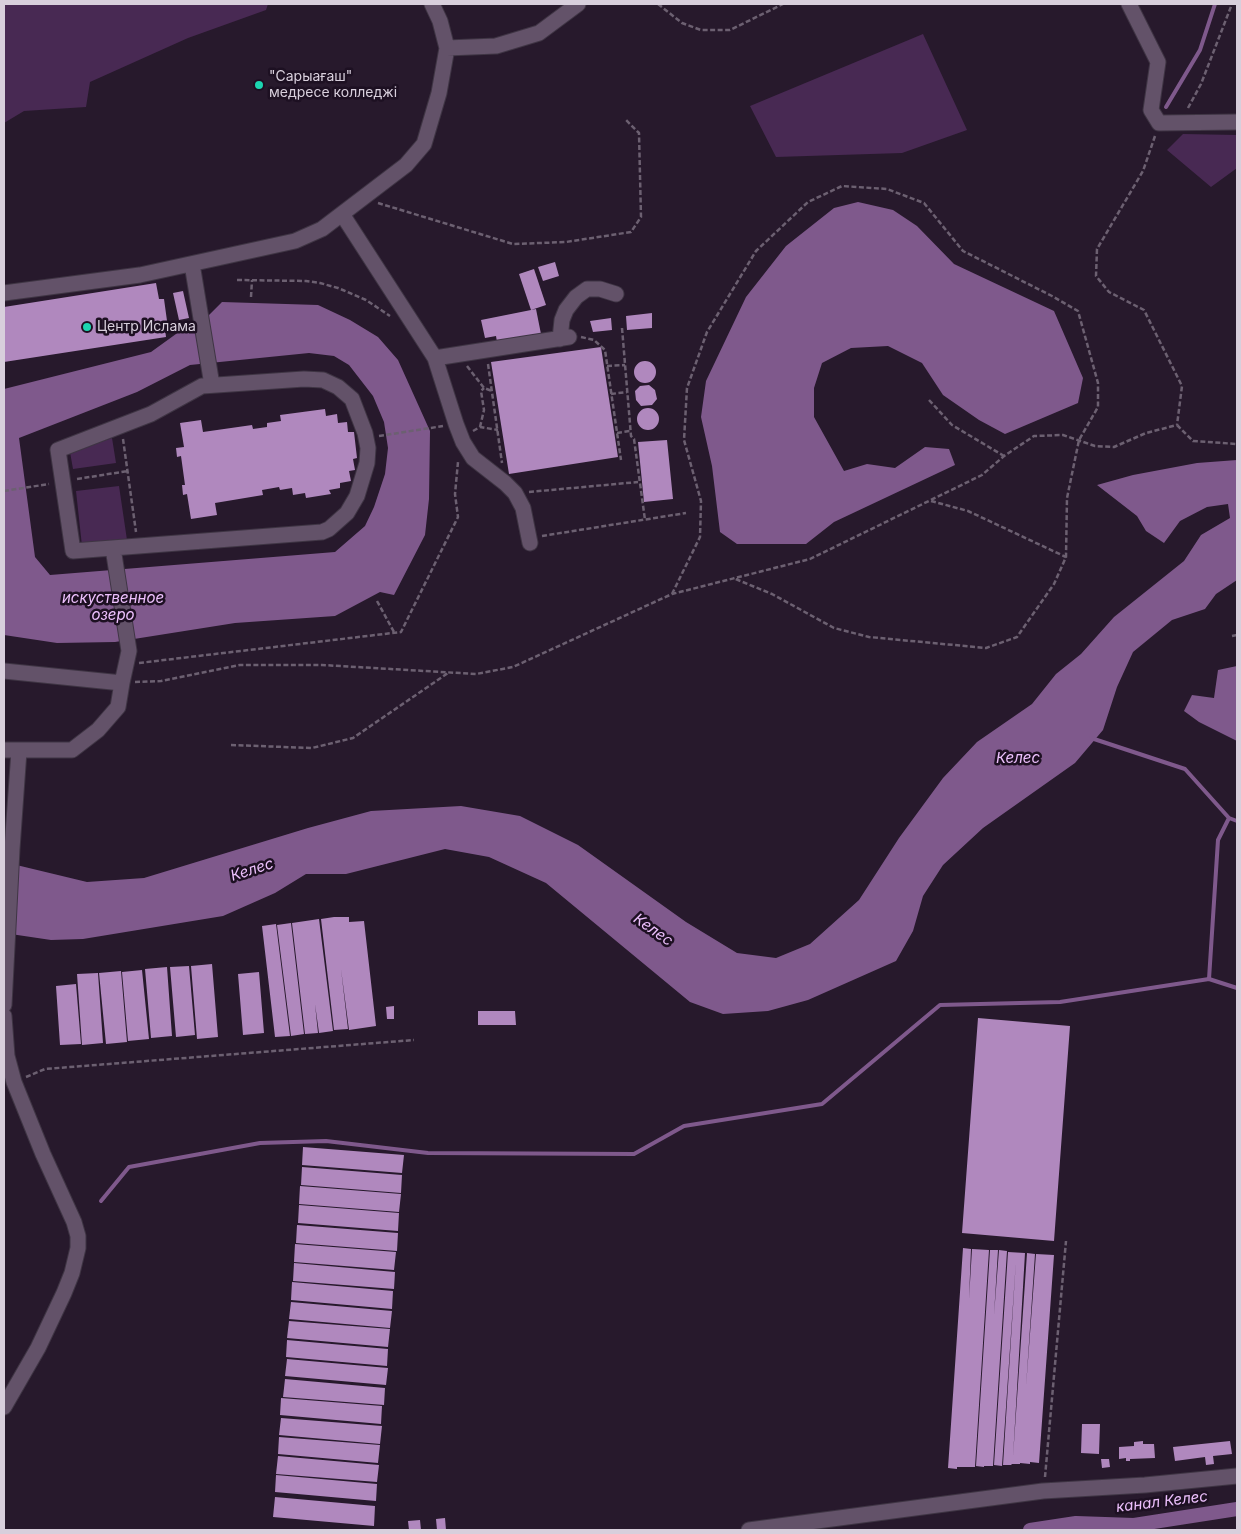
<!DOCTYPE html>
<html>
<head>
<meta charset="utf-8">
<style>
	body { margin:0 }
	#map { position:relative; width:1241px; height:1534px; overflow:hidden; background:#27192c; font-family:Inter,sans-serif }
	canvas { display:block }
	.frame { position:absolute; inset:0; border:5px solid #d8cfdc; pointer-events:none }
</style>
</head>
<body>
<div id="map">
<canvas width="1241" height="1534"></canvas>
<div class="frame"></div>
</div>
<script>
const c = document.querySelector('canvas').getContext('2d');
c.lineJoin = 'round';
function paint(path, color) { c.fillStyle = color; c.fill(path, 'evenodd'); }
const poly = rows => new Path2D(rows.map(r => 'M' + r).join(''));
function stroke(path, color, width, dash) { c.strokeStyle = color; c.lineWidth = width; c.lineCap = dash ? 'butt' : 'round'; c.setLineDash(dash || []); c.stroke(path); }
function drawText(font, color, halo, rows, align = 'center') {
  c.font = font + ' Inter,sans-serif'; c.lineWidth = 5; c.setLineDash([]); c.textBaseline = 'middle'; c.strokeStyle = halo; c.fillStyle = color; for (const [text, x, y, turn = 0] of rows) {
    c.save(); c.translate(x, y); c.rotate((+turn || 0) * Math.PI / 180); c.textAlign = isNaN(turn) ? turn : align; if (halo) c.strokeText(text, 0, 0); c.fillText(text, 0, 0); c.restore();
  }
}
const green = poly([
	[4,4,268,4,266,10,188,38,90,82,86,107,24,111,4,123],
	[923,34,967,130,902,153,776,157,750,106],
	[1183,134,1237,135,1237,168,1211,187,1167,150],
	[112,438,116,463,73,469,70,452],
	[119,486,127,540,82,546,76,491]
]);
const water = poly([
	[858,202,893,210,917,226,954,264,1054,311,1083,378,1078,403,1005,434,979,420,943,395,922,363,888,346,851,348,822,363,814,388,814,417,844,471,867,464,895,468,925,447,949,449,955,465,834,522,806,544,737,544,720,532,712,466,701,417,706,381,746,297,786,246,834,208],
	[222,302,318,305,350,320,378,337,398,360,430,431,429,499,425,535,394,595,380,592,335,616,235,623,115,642,57,643,4,635,4,389,151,352,194,321,208,316],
	[309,353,334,356,349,365,373,396,384,422,388,448,385,474,374,507,365,526,335,552,50,575,35,557,19,438,137,392,190,365],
	[1237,460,1237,580,1216,594,1205,609,1172,620,1133,652,1117,687,1103,730,1075,763,983,828,943,865,923,896,913,931,896,961,808,1000,768,1011,723,1014,690,1002,546,883,489,857,445,849,346,874,306,874,275,893,223,916,83,939,51,940,4,933,4,862,87,882,144,878,308,828,371,811,461,806,520,816,578,845,686,922,737,953,776,958,810,944,859,900,899,838,943,778,977,742,1032,704,1056,674,1081,654,1114,617,1184,561,1201,535,1230,518,1228,504,1207,507,1180,521,1164,543,1146,531,1137,516,1097,485,1133,475,1197,463],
	[1237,666,1237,741,1199,722,1184,711,1192,695,1214,698,1218,670]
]);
const stream = poly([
	[1166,107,1200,50,1215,4],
	[1091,738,1185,769,1229,818,1237,821],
	[1229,818,1218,840,1209,979,1237,988],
	[101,1201,129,1167,260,1143,326,1141,428,1153,634,1154,684,1126,822,1104,940,1005,1060,1002,1209,979]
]);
const canal = poly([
	[1030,1530,1076,1523,1134,1525,1237,1509]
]);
const building = poly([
	[555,262,559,276,543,281,538,267],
	[534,269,546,305,531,310,519,274],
	[156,283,159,299,164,299,168,328,165,328,166,337,4,362,4,307],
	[183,291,189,318,179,320,173,293],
	[536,309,541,334,497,342,496,336,485,338,481,320],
	[652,313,652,328,627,330,626,316],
	[611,318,612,330,593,332,590,321],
	[601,347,618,457,509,474,491,362],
	'634 372a11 11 0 1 1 22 0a11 11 0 1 1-22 0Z',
	[649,385,655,390,657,399,652,405,641,406,636,400,635,391,640,386],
	'637 419a11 11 0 1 1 22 0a11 11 0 1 1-22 0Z',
	[325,409,326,416,337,414,338,423,347,422,348,432,354,432,357,458,353,459,355,470,349,471,351,481,340,483,340,488,329,490,331,494,306,498,305,493,293,495,292,488,280,490,279,487,262,490,263,495,215,503,217,515,191,519,187,494,183,495,182,485,185,485,181,456,177,457,176,448,184,447,180,423,201,420,203,432,252,425,253,429,267,427,267,423,281,421,280,415],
	[667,440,673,499,644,502,638,442],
	[334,917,349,917,349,922,364,921,376,1026,349,1030,341,969,348,1029,334,1030,321,919],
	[319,919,333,1031,319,1033,315,1004,318,1033,305,1034,292,923],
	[291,923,304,1034,291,1036,277,925],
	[276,924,290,1036,275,1037,262,926],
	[212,964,218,1037,197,1039,191,966],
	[189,966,195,1035,176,1037,170,967],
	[167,967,172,1036,151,1038,145,969],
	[142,970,149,1039,128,1041,122,972],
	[121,971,127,1042,106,1044,99,973],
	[259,972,264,1033,243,1035,238,974],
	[98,973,103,1043,82,1045,77,974],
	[76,984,81,1044,60,1045,56,986],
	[394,1006,394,1019,387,1019,386,1007],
	[478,1011,515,1011,516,1025,478,1025],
	[978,1018,1070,1026,1054,1241,962,1233],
	[303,1147,404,1155,402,1173,302,1165],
	[302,1167,402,1175,401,1193,301,1185],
	[300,1186,401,1194,399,1212,299,1204],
	[299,1205,399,1213,398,1231,298,1223],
	[297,1225,398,1233,397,1251,296,1243],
	[295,1244,396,1252,394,1270,294,1262],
	[963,1248,971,1249,969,1299,972,1249,989,1250,975,1467,957,1467,957,1469,948,1468],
	[990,1250,998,1250,994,1315,999,1250,1007,1251,993,1466,984,1466,984,1467,976,1466],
	[1008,1252,1025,1253,1013,1457,1027,1253,1035,1254,1026,1387,1036,1254,1054,1255,1039,1463,1030,1462,1030,1464,1020,1463,1020,1464,1012,1464,1011,1465,1003,1465,1016,1260,1002,1466,994,1465],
	[294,1263,395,1272,394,1289,293,1281],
	[292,1282,393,1291,392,1309,291,1300],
	[291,1302,392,1311,390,1328,289,1319],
	[289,1321,390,1329,388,1347,287,1338],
	[287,1340,388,1349,387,1366,286,1357],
	[287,1359,388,1368,386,1385,285,1376],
	[285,1379,385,1388,384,1405,283,1397],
	[281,1398,382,1406,381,1424,280,1415],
	[281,1418,382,1426,380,1444,279,1435],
	[1082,1424,1100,1424,1099,1454,1081,1453],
	[279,1437,380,1445,378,1463,278,1454],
	[1143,1441,1143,1444,1154,1444,1155,1458,1130,1459,1130,1461,1126,1461,1126,1458,1119,1459,1119,1447,1134,1446,1134,1442],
	[1230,1441,1232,1454,1213,1456,1214,1464,1206,1465,1205,1457,1175,1461,1173,1447],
	[278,1456,379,1465,377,1482,276,1474],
	[1101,1459,1109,1459,1110,1467,1102,1468],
	[276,1475,377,1484,376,1501,275,1492],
	[275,1497,375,1506,374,1526,273,1517],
	[445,1518,446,1530,437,1530,436,1519],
	[420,1520,421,1530,409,1530,408,1521]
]);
const path = poly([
	[658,4,682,23,701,30,730,30,783,4],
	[1188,108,1201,84,1232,4],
	[1155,136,1143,171,1097,249,1096,276,1109,292,1144,310,1182,386,1177,425],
	[378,203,513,244,566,242,631,232,641,217,639,133,626,120],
	[237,280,306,281,320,283,338,288,366,300,390,316],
	[251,297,252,280],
	[622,328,631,436,634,439,645,520],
	[581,337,594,340,605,350,621,460],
	[488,364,502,463],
	[467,366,484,388,492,391],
	[607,366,625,365],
	[611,394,627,392],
	[929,400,952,425,1004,456],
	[1177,425,1193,441,1237,444],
	[480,427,484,410,481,391,484,388],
	[473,431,480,427,498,430],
	[617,433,630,431],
	[379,436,443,426],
	[123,439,136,532],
	[77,479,128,471],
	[4,491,49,484],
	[529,492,638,482],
	[931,501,968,511,1066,557],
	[542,536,686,513],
	[672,594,700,537,701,501,684,440,687,388,707,332,756,251,808,202,842,186,887,189,924,203,963,251,1052,296,1078,311,1098,383,1098,407,1079,440,1067,498,1066,557,1054,584,1017,637,986,648,869,637,834,628,772,594,733,578],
	[377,601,394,632],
	[1232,636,1237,635],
	[139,663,401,632,458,517,455,494,458,462],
	[135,682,161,681,240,665,322,665,476,674,513,667,672,594,810,559,982,475,1004,456,1034,436,1063,435,1095,446,1114,447,1146,433,1177,425],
	[231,745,312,748,353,738,448,673],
	[26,1077,45,1069,414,1040],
	[1045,1477,1066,1241]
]);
const minor = poly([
	[1129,4,1158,62,1151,110,1159,123,1237,122],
	[447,48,496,46,539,33,578,4],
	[342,214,435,358,456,424,463,442,473,458,505,483,515,493,523,508,530,543],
	[192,264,212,385],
	[4,293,140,275,295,241,322,229,406,165,424,144,439,93,447,48,440,21,432,4],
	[560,339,562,320,566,310,576,297,587,289,600,289,616,294],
	[435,358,569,337],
	[304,379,323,380,338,387,352,399,365,433,368,448,367,463,357,496,347,513,329,529,322,532,73,551,58,450,151,414,202,386,304,379],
	[113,548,129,651,122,683],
	[4,671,122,683,118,707,98,730,72,750,4,750],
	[4,1005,12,849,19,751],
	[4,1016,7,1056,14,1082,43,1154,74,1222,78,1236,78,1248,72,1273,64,1293,38,1348,4,1407],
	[749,1530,1043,1491,1145,1485,1237,1476]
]);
const markers = [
	[259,85,5,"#1cd5b1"],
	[87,327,5,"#1cd5b1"]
];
const poiNames = [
	["\"Сарыағаш\"",269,77],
	["медресе колледжі",269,93],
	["Центр Ислама",97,327]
];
const waterNames = [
	["искуственное",113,598],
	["озеро",113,615],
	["Келес",1018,758],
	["Келес",252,870,-18],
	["Келес",653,930,35],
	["канал Келес",1162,1502,-7]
];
paint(green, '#482953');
paint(water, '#7f598c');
stroke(stream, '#7f598c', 4);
stroke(canal, '#7f598c', 14);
paint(building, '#b088be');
stroke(minor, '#3f3544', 17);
stroke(path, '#6c6071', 2.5, [5, 2.5]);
stroke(minor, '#635269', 15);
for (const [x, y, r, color] of markers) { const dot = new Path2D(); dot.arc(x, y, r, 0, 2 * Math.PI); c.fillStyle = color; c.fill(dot); stroke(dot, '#1d1022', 2); }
drawText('14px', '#d8cfdc', '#1d1022', poiNames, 'left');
drawText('italic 15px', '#edc0fd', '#1d1022', waterNames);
</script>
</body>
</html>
